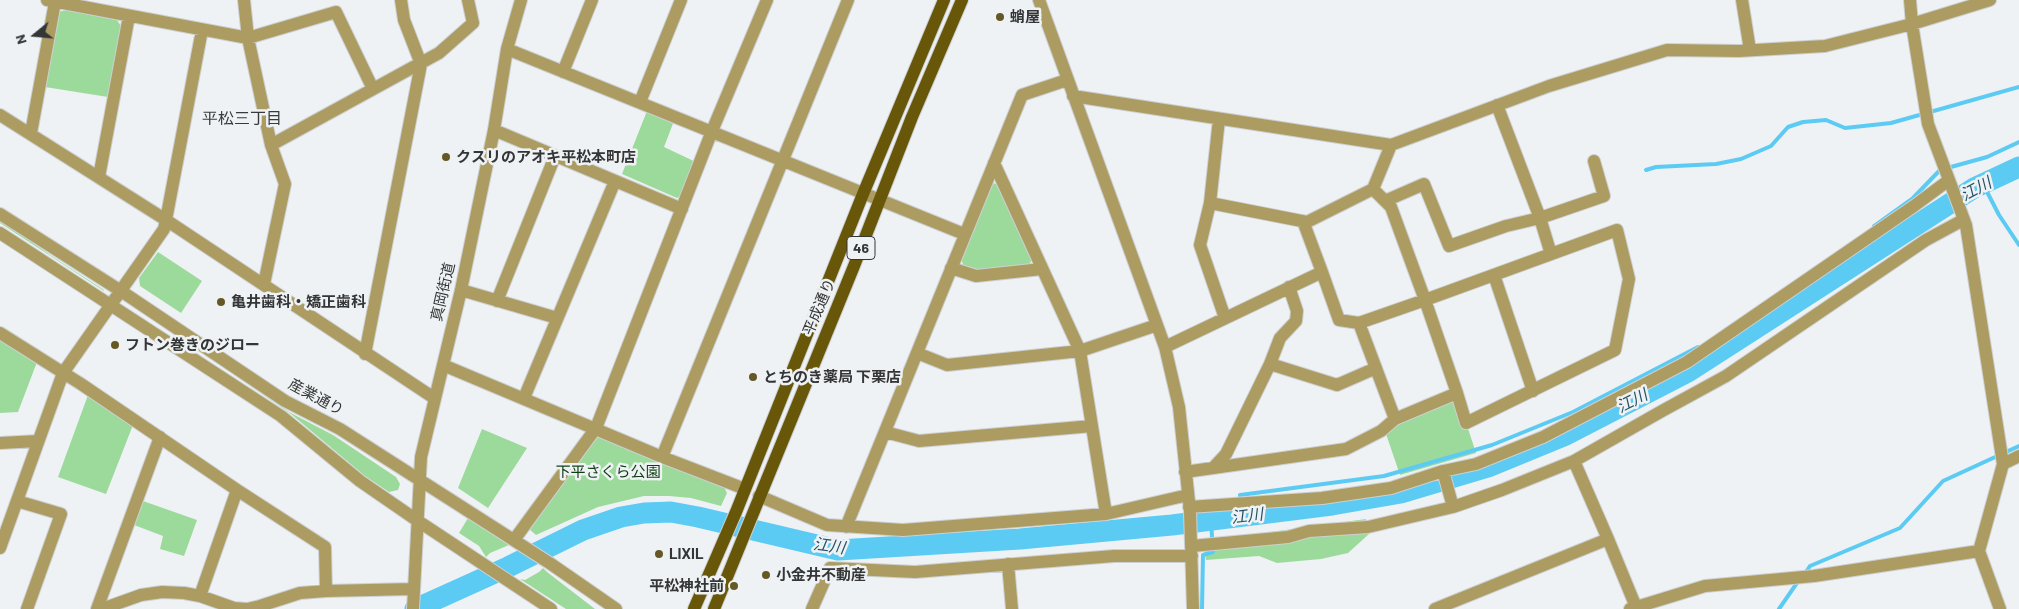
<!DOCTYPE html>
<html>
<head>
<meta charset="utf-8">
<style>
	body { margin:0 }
	#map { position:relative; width:2019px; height:609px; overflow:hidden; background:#eff2f4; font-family:Barlow,sans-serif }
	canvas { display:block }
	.north { position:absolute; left:10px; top:10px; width:50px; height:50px; -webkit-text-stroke:4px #eff2f4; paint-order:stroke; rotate:253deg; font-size:14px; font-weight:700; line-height:20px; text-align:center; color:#343536 }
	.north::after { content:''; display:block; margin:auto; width:18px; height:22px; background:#343536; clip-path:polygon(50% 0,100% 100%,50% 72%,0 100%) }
</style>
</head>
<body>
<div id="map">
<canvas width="2019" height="609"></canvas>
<div class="north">N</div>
</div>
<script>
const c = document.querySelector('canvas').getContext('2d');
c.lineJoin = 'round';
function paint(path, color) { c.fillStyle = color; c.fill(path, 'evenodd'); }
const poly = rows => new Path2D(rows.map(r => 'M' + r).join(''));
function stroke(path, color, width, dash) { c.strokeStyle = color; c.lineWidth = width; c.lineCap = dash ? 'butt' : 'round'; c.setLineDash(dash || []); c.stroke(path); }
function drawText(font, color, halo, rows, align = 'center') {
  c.font = font + ' Barlow,"Noto Sans JP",sans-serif'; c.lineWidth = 5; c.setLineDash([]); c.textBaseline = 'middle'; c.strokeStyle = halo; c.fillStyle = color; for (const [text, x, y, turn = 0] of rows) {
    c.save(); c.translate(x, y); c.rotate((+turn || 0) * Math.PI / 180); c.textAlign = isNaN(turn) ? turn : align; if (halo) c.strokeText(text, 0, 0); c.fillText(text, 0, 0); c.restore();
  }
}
const green = poly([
	[67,10,117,20,121,26,108,97,45,87,57,12],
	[647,111,674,121,664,147,698,163,685,195,677,198,622,174],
	[990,183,999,184,1033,257,1028,267,981,270,963,265,961,257],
	[0,219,50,255,104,290,104,291,0,223],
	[158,252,202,281,181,313,140,286,139,278],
	[138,309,289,412,333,435,396,477,400,484,398,490,389,492,365,476,291,414],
	[0,339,37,362,18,412,0,413],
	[88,395,133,425,106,494,58,477],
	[1451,401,1460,404,1476,453,1400,475,1386,434,1407,417],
	[482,429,527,448,488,508,458,488],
	[603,436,723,485,727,493,721,506,691,498,669,496,644,496,598,507,536,535,529,529,594,439],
	[143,501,197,520,184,556,160,549,163,536,134,525],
	[468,518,509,545,490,553,486,557,479,546,459,533],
	[1366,519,1369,534,1348,553,1321,559,1277,563,1259,556,1206,560,1203,540,1227,538],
	[543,568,547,572,595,609,566,609,520,579,525,580,539,572]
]);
const stream = poly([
	[1646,170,1656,167,1716,164,1741,159,1771,146,1788,127,1803,122,1826,120,1845,128,1891,123,2019,87],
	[1983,184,1999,215,2019,245],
	[1874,226,1913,198,1940,170,1987,157,2019,142],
	[1242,517,1240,495,1384,476,1492,445,1573,412,1698,347],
	[1804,575,1810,566,1900,528,1943,481,2019,446],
	[1202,609,1203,555,1213,552,1211,521],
	[1779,609,1799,580]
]);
const river = poly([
	[415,609,508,567,583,530,621,517,644,513,671,512,698,517,838,550,1020,539,1172,525,1332,505,1401,493,1488,467,1566,435,1688,372,1974,188,2019,167]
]);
const minor = poly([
	[47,0,248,38,244,0],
	[1039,0,1165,347,1179,407,1190,511,1193,609],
	[1742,0,1750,50],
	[1910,0,1912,24,1928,124,1966,225,2003,464],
	[202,30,166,220,434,398],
	[507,49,964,234],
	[563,72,592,0],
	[1073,96,1391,145,1549,86,1667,50,1739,51,1825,46,1912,24,1990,0],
	[640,102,681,0],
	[0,115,166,220,164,229,63,373,0,548],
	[1219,119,1210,203,1307,222,1373,189],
	[494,130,682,209],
	[31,133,55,2],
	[271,145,439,53,473,23,468,0],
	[994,163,1080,351,1106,514],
	[99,177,129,16],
	[1385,201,1424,184,1449,246,1506,226,1540,218,1497,105],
	[1210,203,1200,245,1225,318],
	[0,214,121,291,285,401,340,429,551,564,616,609],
	[1303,221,1322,272],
	[0,233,281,416,360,481,418,521,551,609],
	[1551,254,1540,218,1604,196,1594,161],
	[951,268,976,276,1042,269],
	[1494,275,1533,391],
	[264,284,285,184,271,145,248,38,336,12,373,89],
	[461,290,557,318],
	[497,301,555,156],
	[1359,323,1395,419],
	[0,333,81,384,237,490,325,547,326,591,413,589],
	[1165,347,1322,272,1339,320,1359,323,1425,300,1391,207,1373,189,1391,145],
	[917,353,947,365,1080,351,1157,325],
	[365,354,421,64,404,20,401,0],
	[1270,364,1337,385,1376,368],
	[443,365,662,457,745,489],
	[524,398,615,181],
	[885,432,919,441,1092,426],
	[0,443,38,441],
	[662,457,848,0],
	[1213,468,1226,454,1270,364,1280,338,1296,321,1297,311,1289,287],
	[1443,471,1453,507],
	[1185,472,1346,449,1381,431,1395,419,1457,393,1466,423,1615,350,1629,279,1617,230,1425,300,1457,393],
	[759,496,827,525,903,530,1106,514,1188,495],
	[17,501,61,514,27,609],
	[1189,507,1322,498,1391,488,1443,471,1476,464,1543,437,1687,362,1914,206,1949,180],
	[846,527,1022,95,1067,80],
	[1608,539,1574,461,1662,411,1726,376,1926,240,1963,220],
	[514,540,596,428,712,131,767,0],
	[1192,546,1288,537,1309,531,1368,527,1453,507,1502,490,1574,461],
	[1979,551,2000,609],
	[1008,564,1012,609],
	[200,596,237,490],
	[97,609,160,437],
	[102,609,141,595,162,592,184,593,200,596,234,608,247,609,260,606,300,593,326,591],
	[413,609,421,457,461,290,494,130,507,49,521,0],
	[812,609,830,568,915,572,1114,556,1192,556],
	[1435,609,1608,539,1636,607],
	[1630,609,1705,586,1814,576,1979,551,2003,464,2019,456]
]);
const major = poly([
	[694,609,736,512,863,194,944,0],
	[714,609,854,266,912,117,962,0]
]);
const markers = [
	[1000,17,5,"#645825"],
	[446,157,5,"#645825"],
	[221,302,5,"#645825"],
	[115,345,5,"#645825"],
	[753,377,5,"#645825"],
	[659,554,5,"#645825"],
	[766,575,5,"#645825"],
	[734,586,5,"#645825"]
];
const shields = [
	[861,248,28]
];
const shieldNames = [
	["46",861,248]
];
const poiNames = [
	["蛸屋",1010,17],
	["クスリのアオキ平松本町店",456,157],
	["亀井歯科・矯正歯科",231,302],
	["フトン巻きのジロー",125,345],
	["とちのき薬局 下栗店",763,377],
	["LIXIL",669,554],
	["小金井不動産",776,575],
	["平松神社前",724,586,"right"]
];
const streetNames = [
	["真岡街道",443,292,-77],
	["平成通り",819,307,-67],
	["産業通り",316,397,28]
];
const parkNames = [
	["下平さくら公園",608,472]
];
const neighbourhoodNames = [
	["平松三丁目",242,119]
];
const waterNames = [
	["江川",1976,189,-28],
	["江川",1632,401,-27],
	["江川",1247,516,-7],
	["江川",829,546,8]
];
paint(green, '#9cda9c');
stroke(stream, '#5ccbf4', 4);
stroke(river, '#5ccbf4', 21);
stroke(minor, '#cdd0d2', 14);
stroke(major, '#cdd0d2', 14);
stroke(minor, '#ac9c62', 12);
stroke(major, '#685609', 12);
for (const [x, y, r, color] of markers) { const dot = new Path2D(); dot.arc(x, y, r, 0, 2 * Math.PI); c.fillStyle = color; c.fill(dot); stroke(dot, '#eff2f4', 2); }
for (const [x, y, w] of shields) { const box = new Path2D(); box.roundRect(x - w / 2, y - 11.5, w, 23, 4); c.fillStyle = '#eff2f4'; c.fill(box); stroke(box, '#343536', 1); }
drawText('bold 14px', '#343536', null, shieldNames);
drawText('bold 15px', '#343536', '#eff2f4', poiNames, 'left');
drawText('15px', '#343536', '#eff2f4', streetNames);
drawText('15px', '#0d3d11', '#eff2f4', parkNames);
drawText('16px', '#383a3c', '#eff2f4', neighbourhoodNames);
drawText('italic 16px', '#235264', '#eff2f4', waterNames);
</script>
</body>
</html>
